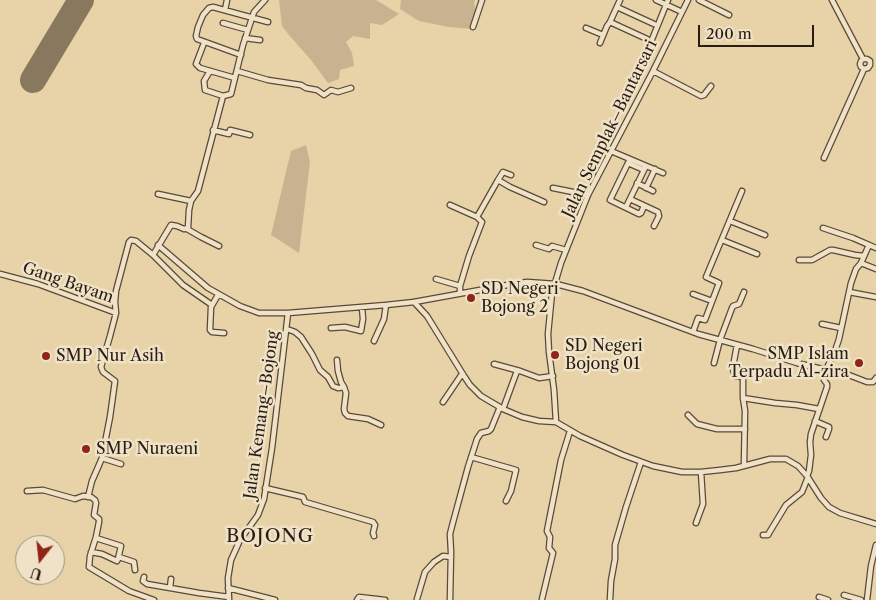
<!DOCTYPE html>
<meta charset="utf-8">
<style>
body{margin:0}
#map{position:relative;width:876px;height:600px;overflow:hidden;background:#e8d2a8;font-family:"Libre Caslon Text",serif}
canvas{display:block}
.north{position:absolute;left:15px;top:535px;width:50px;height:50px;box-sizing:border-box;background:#f0e2c6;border:1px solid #a0937f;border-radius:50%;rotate:196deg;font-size:14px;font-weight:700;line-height:20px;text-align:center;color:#281d14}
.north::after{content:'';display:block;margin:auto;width:18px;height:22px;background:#8f2418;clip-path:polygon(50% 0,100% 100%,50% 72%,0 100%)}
.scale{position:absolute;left:698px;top:25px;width:116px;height:22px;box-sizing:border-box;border:2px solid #281d14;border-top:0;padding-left:6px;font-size:15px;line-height:18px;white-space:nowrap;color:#281d14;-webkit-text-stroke:4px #f0e2c6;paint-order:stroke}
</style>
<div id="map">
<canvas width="876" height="600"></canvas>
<div class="north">U</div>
<div class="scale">200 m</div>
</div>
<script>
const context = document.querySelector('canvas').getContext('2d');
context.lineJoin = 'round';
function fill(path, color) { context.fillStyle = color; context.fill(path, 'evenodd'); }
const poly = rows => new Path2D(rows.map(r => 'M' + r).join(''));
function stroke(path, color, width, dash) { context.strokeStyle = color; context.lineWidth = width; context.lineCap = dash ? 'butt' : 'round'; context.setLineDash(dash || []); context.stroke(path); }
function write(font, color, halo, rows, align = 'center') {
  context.font = font + ' "Libre Caslon Text",serif'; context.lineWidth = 5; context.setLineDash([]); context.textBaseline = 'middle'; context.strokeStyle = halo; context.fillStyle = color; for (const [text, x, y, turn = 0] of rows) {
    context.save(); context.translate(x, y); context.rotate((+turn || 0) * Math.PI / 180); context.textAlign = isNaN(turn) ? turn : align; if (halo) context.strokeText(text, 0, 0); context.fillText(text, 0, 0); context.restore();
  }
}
const green = poly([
 [279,0,376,0,399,14,382,25,370,23,370,39,353,36,346,42,352,53,354,66,340,70,339,79,328,83,311,60,289,35,282,26],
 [401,0,475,0,474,3,477,16,474,29,449,27,419,21,400,9],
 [306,145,310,162,299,253,271,235,291,151]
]);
const runway = poly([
 [33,80,81,0]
]);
const minor = poly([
 [620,0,610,22,647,39],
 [656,0,682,12],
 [688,0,653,71,588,195,561,263,552,293,548,334,549,352,554,390,556,422,580,436,623,455,653,466,682,472,701,472,720,470,736,468,770,459,786,459,798,466,807,476,821,498,829,507,840,513,876,524],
 [699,0,729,15],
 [832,0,863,59,867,59,870,61,870,65,868,68,864,69,861,67,860,64,861,61,863,59],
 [617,7,654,24],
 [225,10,227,0],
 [223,23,248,30],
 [473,27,482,0],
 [586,28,603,35],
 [245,38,260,40],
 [204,43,196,64,200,68,235,78],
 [600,43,607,26,610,22],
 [241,55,197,39,196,36,198,27,203,15,209,8,213,7,268,22],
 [640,69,668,0],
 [210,71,204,81,205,90,223,96],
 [237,71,268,80,301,85,306,88,317,90,324,95,331,90,338,92,351,88],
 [653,71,701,96,704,95,711,86],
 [213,130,229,134,230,130,250,135],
 [611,151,663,173],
 [824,158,864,69],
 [630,159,610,200,639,214,641,213,644,206],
 [628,163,644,170],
 [498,180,503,172,511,175],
 [637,183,653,191],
 [553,188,588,195],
 [646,188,655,169],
 [158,194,191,201],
 [630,199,658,212,659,216,654,226],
 [450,205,477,217],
 [626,207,646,166],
 [730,221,765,235],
 [823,228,853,238,876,248],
 [187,229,201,237,219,246],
 [722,240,757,254],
 [158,245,208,288,240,306,259,313,288,313,386,305,414,302,513,284,527,282,556,284,583,291,698,334,753,349,797,363,826,370],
 [536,245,549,249,552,246,566,250],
 [799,260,812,260,830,250,833,250,855,255,864,256],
 [861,263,876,269],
 [0,274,38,284,116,313,115,302,116,291,129,242,131,240,136,241,153,255],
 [436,279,460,286],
 [849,292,876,297],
 [460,293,460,286,469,256,482,222,477,217,498,180,510,187,544,202],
 [693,294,712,301],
 [218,295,211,307,210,330,212,332,224,333],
 [414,302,427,316,464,376,470,385,481,396,503,409,522,417,539,421,556,422],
 [212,305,183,285,153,255,171,225,177,226,184,229,188,228,189,210,191,201,198,191,223,96,231,94,243,45,254,12,265,0],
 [822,324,841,328],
 [331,328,345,327,361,331,363,319,362,307],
 [287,329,295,332,301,337,312,354,320,370,328,377,333,386,338,388,344,387],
 [693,332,698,318,705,320,719,283,706,277,742,191],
 [374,341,384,319,386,305],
 [737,345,734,361,733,369,735,376,742,377,743,378,743,398,745,411,744,465],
 [337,360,338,371,341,382,344,387,346,393,344,409,345,413,348,416,368,419,381,425],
 [714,363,720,340,732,308,733,306,739,304,744,292],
 [494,364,520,371,539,378,553,376],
 [828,367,867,382,873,382,876,378],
 [743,398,775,403,797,405,819,409],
 [443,402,462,374],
 [503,409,517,371],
 [688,415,697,424,717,429,745,429],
 [815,421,829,427,829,429,826,437],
 [471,457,516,470,511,491,506,501],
 [102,458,121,464],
 [807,476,809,471,811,455,810,442,811,434,827,387,827,384,824,380,826,370,835,351,839,339,851,283,856,269,861,263,869,245],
 [265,488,303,497,305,502,373,522,375,525,373,533,374,536],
 [27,491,43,490,75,499,83,496,91,497,95,500,96,503,94,515,99,519,99,522,96,537,90,556,89,567,129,591,154,600],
 [88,497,92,481,102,458,110,417,115,381,103,372,101,367,110,336,116,313],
 [696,523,703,504,701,472],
 [763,535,768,535,769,533,786,505,802,492,808,477],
 [91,552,102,554,117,561,118,559,121,546,96,538],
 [119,557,134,562,135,570],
 [144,577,143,581,147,584,199,593,229,597],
 [170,588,171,579],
 [228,588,275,600],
 [844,595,861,600],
 [819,597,828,600],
 [417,599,425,572,434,562,443,556,451,557],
 [542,599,553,553,549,548,550,537,547,531,561,460,570,431],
 [229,600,228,578,231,560,240,540,258,515,264,499,272,448,288,313],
 [357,600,359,597,385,600],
 [450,600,451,552,450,534,452,526,468,467,477,439,481,433,489,431,491,429,500,407],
 [610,600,611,581,615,559,615,545,626,507,641,462],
 [867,600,871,566,876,545]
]);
const markers = [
 [471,298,5,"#8f2418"],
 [555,355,5,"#8f2418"],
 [46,356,5,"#8f2418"],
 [859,363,5,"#8f2418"],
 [86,449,5,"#8f2418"]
];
const streetNames = [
 ["Jalan Semplak–Bantarsari",610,129,-64],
 ["Gang Bayam",68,283,19],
 ["Jalan Kemang–Bojong",262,415,-82]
];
const poiNames = [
 ["SD Negeri",481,289],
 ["Bojong 2",481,307],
 ["SD Negeri",565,346],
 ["Bojong 01",565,364],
 ["SMP Islam",849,354,"right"],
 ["Terpadu Al-zira",849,372,"right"],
 ["SMP Nur Asih",56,356],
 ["SMP Nuraeni",96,449]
];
const quarterNames = [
 ["BOJONG",270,537]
];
fill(green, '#c7b38f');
stroke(runway, '#88785e', 26);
stroke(minor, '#584a39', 7);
stroke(minor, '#f0e2c6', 4.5);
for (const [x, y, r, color] of markers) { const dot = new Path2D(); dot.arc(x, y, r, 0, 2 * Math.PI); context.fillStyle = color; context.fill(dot); stroke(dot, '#f0e2c6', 2); }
write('16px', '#281d14', '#f0e2c6', streetNames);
write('16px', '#281d14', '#f0e2c6', poiNames, 'left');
context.letterSpacing = '1px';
write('19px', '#281d14', '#f0e2c6', quarterNames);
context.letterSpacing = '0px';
</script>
